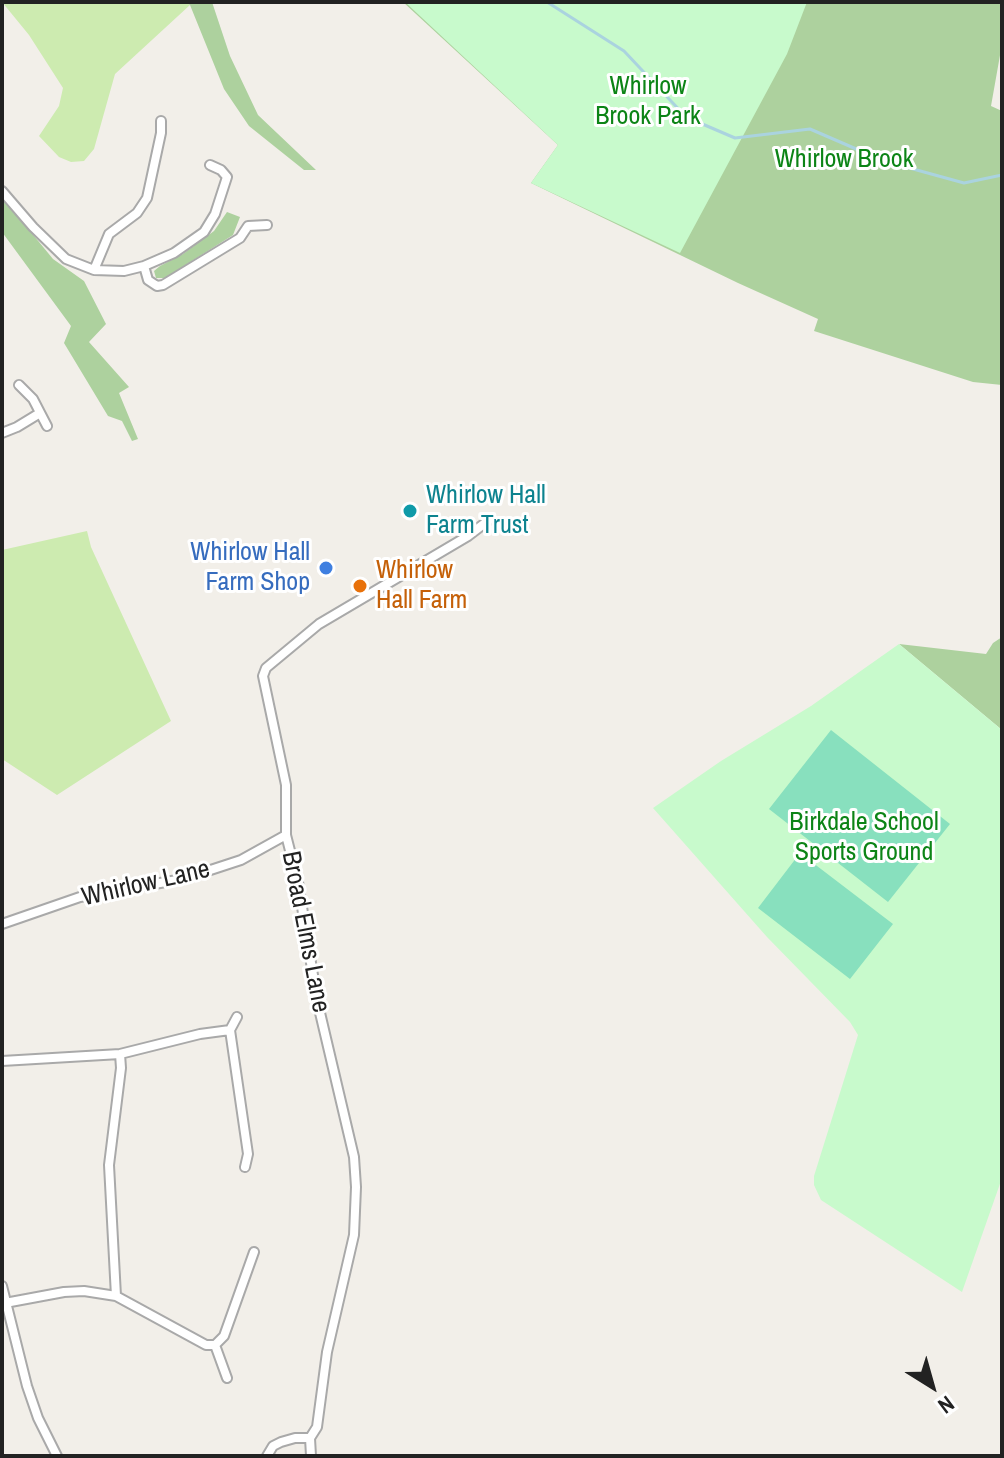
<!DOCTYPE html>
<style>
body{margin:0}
#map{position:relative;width:1004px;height:1458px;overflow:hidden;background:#f2efe9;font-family:"Archivo Narrow",sans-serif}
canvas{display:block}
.frame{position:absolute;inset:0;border:4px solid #222;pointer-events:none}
.north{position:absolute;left:892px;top:1346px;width:80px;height:80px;-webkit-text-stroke:6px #fff;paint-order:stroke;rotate:143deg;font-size:22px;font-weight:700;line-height:32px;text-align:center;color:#222}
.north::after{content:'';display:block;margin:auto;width:28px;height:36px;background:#222;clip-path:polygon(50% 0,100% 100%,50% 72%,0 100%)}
</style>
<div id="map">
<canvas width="1004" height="1458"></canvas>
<div class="frame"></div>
<div class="north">N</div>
</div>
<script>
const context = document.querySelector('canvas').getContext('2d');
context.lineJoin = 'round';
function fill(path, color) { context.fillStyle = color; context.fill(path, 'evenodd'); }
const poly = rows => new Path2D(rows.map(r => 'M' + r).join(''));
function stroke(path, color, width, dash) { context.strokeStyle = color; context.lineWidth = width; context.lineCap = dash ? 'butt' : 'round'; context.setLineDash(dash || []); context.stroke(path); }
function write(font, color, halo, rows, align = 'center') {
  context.font = font + ' "Archivo Narrow",sans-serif'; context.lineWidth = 6; context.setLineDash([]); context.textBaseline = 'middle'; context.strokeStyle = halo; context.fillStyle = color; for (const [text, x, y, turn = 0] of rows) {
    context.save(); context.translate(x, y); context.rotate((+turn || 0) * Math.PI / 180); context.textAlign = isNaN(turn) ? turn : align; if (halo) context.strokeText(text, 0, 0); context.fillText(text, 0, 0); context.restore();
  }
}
const grass = poly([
 [2,2,186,2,190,5,115,74,94,149,84,161,71,162,59,157,39,136,59,106,63,88,29,35],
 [87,531,91,547,171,721,57,795,2,759,2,550]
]);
const forest = poly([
 [186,2,212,2,230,56,258,115,316,170,304,170,249,126,224,89,190,5],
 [403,2,1002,2,1002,44,991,106,1002,111,1002,385,973,382,814,331,818,319,738,283,531,183,558,145],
 [2,197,53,259,84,281,106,324,89,342,129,387,119,393,138,439,132,441,122,421,108,416,64,343,71,326,2,232],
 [227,212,240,217,233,235,165,278,156,278,154,271,160,266,183,254,214,231],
 [1002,637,1002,730,899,644,986,654,993,643]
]);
const park = poly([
 [405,2,807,2,787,54,680,253,531,183,558,145],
 [899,644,1002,730,1002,1178,962,1292,821,1200,814,1185,814,1176,858,1035,850,1022,767,937,653,808,721,761,811,706]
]);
const pitch = poly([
 [831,730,950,824,888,902,769,809],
 [800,853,893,924,850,979,758,908]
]);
const stream = poly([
 [547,2,624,51,686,117,735,138,810,129,884,161,964,183,1002,175]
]);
const street = poly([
 [2,191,33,227,66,259,94,270,124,271,144,266,174,253,204,232,215,214,227,177,221,170,210,165],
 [144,266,148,280,157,286,163,285,240,238,248,226,267,225],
 [94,270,109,234,137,213,147,198,161,133,161,121],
 [19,385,33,399,47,426],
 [2,433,17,427,40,413],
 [2,924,80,897,183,879,241,860,286,835],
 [230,1030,248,1154,245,1167],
 [2,1061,120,1054,200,1034,230,1030,237,1017],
 [2,1286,27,1386,38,1418,57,1456],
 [116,1296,109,1165,121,1068,120,1054],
 [5,1303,64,1292,84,1291,116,1296,206,1345,215,1345,224,1336,254,1252],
 [215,1345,227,1378],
 [267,1456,273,1446,281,1442,295,1438,310,1438],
 [311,1456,310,1438,317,1427,327,1352,354,1235,356,1187,354,1157,317,1000,298,882,286,835,286,785,263,676,266,668,319,624,468,536,489,520]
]);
const markers = [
 [410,511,8,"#0f9aa8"],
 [326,568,8,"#3f7fe0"],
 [360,586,8,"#e8710a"]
];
const parkNames = [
 ["Whirlow",648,87],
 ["Brook Park",648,117],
 ["Whirlow Brook",844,160],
 ["Birkdale School",864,823],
 ["Sports Ground",864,853]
];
const cultureNames = [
 ["Whirlow Hall",426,496],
 ["Farm Trust",426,526]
];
const shopNames = [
 ["Whirlow Hall",310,553],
 ["Farm Shop",310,583]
];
const foodNames = [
 ["Whirlow",376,571],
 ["Hall Farm",376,601]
];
const streetNames = [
 ["Whirlow Lane",146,884,-13],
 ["Broad Elms Lane",305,932,79]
];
fill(grass, '#cdebb0');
fill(forest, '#add19e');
fill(park, '#c8facc');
fill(pitch, '#88e0be');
stroke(stream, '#aad3df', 3);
stroke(street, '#a9a9a9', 12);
stroke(street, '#fff', 8);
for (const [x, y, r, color] of markers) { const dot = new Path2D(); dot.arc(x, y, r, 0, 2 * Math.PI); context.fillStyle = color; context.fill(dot); stroke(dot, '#fff', 3); }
write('26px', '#0c8416', '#fff', parkNames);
write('26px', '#0d838f', '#fff', cultureNames, 'left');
write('26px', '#366cbe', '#fff', shopNames, 'right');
write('26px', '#c56008', '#fff', foodNames, 'left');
write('26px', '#222', '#fff', streetNames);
</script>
